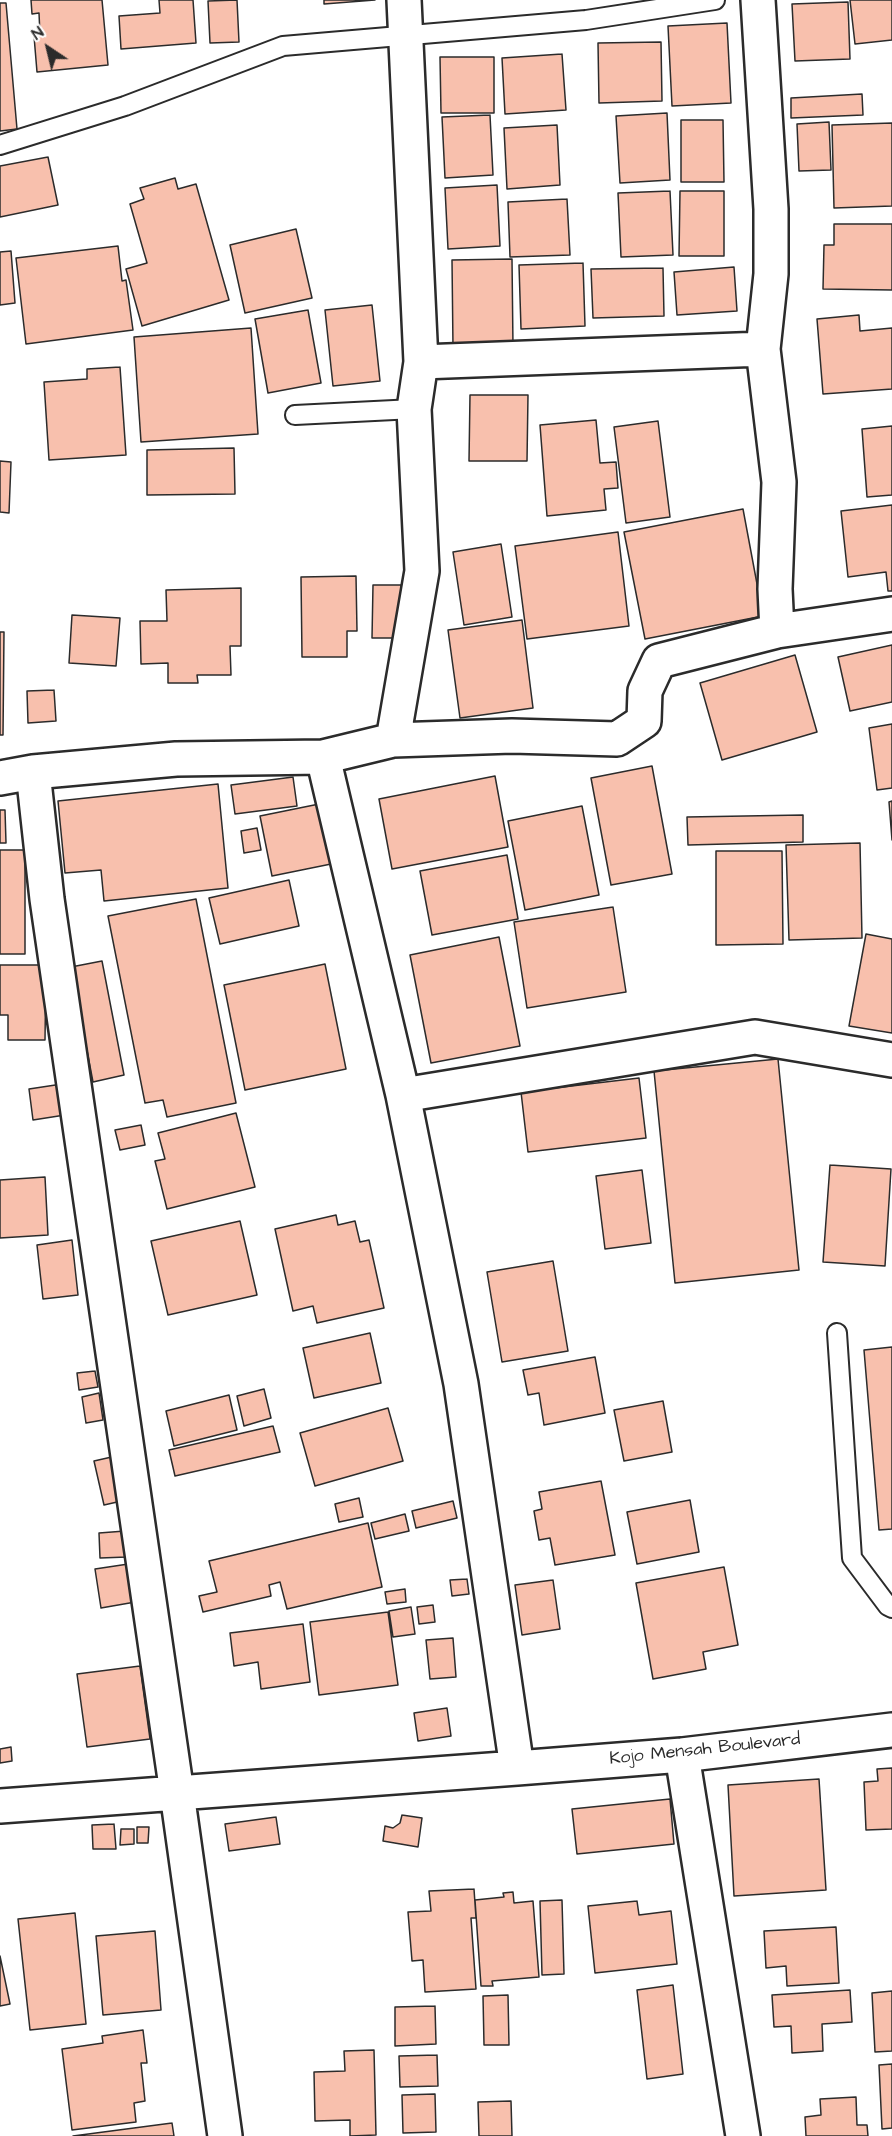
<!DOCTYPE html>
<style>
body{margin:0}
#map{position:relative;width:892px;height:2136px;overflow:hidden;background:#fff;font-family:"Architects Daughter",sans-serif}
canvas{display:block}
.north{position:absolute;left:18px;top:18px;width:60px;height:60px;-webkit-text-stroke:4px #fff;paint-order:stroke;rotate:325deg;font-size:16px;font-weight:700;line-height:24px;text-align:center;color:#2b2b2b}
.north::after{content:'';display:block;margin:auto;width:21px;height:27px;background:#2b2b2b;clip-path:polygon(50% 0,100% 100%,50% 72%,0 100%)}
</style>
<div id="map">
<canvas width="892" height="2136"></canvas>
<div class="north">N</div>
</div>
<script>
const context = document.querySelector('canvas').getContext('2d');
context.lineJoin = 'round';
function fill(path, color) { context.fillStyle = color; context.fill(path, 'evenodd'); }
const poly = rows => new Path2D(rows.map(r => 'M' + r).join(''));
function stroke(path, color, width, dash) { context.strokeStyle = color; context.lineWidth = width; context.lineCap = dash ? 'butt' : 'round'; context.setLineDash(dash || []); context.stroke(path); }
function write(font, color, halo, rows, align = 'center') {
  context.font = font + ' "Architects Daughter",sans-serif'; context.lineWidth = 4.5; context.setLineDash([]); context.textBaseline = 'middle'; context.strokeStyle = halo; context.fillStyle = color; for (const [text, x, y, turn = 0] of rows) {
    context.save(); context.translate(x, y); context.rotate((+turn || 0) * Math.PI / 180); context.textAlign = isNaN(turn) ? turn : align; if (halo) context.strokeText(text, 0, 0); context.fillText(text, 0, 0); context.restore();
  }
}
const building = poly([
 [31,0,102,0,108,65,37,72,34,36,40,35,39,13,32,14,31,0],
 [159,0,193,0,196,43,121,49,119,16,160,13,159,0],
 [237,0,239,42,210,43,208,1,237,0],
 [324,0,375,0,324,4,324,0],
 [850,0,892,0,892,40,855,44,850,0],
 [848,2,850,59,795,61,792,4,848,2],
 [0,3,6,3,17,129,0,131,0,3],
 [727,23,731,103,672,106,668,26,727,23],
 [661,42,662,101,599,103,598,43,661,42],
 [562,54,566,110,505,114,502,58,562,54],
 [440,57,494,57,494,113,441,113,440,57],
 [862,94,863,115,791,118,791,98,862,94],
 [667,113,670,180,620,183,616,116,667,113],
 [490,115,493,175,445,178,442,117,490,115],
 [681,120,723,120,724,182,681,182,681,120],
 [829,122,831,170,799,171,797,124,829,122],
 [892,123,892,206,834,208,832,125,892,123],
 [557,125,560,185,507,189,504,128,557,125],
 [48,157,58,205,0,217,0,166,48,157],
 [175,178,178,189,196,184,229,300,142,326,126,269,147,263,130,204,144,199,140,188,175,178],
 [497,185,500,246,448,249,445,188,497,185],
 [670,191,673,255,621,257,618,193,670,191],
 [680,191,724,191,724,256,679,256,680,191],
 [567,199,570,255,510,257,508,202,567,199],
 [834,224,892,224,892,290,823,289,824,245,834,245,834,224],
 [296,229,312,298,245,313,230,245,296,229],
 [118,246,122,281,126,280,133,330,26,344,16,258,118,246],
 [11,251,15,303,0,305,0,252,11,251],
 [512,259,513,347,453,348,452,260,512,259],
 [583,263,585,326,521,329,519,265,583,263],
 [734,267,737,311,677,315,674,272,734,267],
 [663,268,664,316,593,318,591,269,663,268],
 [372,305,380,381,333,386,325,310,372,305],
 [308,310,321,383,268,393,255,319,308,310],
 [859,315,860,331,892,328,892,389,823,394,817,319,859,315],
 [251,328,258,434,141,442,134,337,251,328],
 [120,367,126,455,49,460,44,382,87,379,87,369,120,367],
 [470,395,528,395,527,461,469,461,470,395],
 [596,420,600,463,616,462,618,488,604,489,606,510,547,516,540,425,596,420],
 [658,421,670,517,626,523,614,427,658,421],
 [892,426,892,495,867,497,862,429,892,426],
 [234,448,235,494,147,495,147,450,234,448],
 [0,461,11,462,9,513,0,512,0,461],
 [892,505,892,591,888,591,886,572,848,577,841,511,892,505],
 [743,509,763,616,645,639,624,532,743,509],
 [618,532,629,626,527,639,515,546,618,532],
 [501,544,512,617,464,625,453,552,501,544],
 [356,576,357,631,347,631,347,657,302,657,301,577,356,576],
 [373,585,401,585,400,638,372,638,373,585],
 [241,588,241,646,230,646,231,675,197,675,198,683,168,683,168,663,141,664,140,621,167,621,166,590,241,588],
 [72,615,120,618,116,666,69,663,72,615],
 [522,620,533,708,460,718,448,630,522,620],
 [0,632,4,632,3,735,0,735,0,632],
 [892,645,892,702,850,711,838,657,892,645],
 [795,655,817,732,722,760,700,683,795,655],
 [54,690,56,721,28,723,27,691,54,690],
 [892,724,892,788,877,790,869,728,892,724],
 [652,766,672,874,611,885,591,778,652,766],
 [495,776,508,847,392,869,379,799,495,776],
 [293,777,297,806,235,814,231,785,293,777],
 [218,784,228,888,104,901,101,870,65,873,58,801,218,784],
 [892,801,892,840,889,802,892,801],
 [324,803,336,863,272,876,260,816,324,803],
 [582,806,599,895,525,910,508,821,582,806],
 [0,810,5,810,6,843,0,843,0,810],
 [803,815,803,842,688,845,687,817,803,815],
 [257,828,261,850,244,853,241,831,257,828],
 [860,843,862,938,789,940,786,845,860,843],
 [0,850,25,850,25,954,0,954,0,850],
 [716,851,782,851,783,944,716,945,716,851],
 [507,855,518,919,432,935,420,871,507,855],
 [289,880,299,926,220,944,209,898,289,880],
 [196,899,236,1103,167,1117,163,1100,145,1103,108,916,196,899],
 [613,907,626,992,527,1008,514,922,613,907],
 [866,934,892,939,892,1033,849,1026,866,934],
 [499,937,520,1046,431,1063,410,955,499,937],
 [102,961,124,1075,93,1082,71,967,102,961],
 [325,964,346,1069,245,1090,224,985,325,964],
 [0,965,46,965,45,1040,8,1040,8,1015,0,1015,0,965],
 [778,1059,799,1270,675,1283,654,1071,778,1059],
 [639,1078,646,1138,528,1152,521,1092,639,1078],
 [62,1084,65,1115,33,1120,29,1089,62,1084],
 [236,1113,255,1187,167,1209,155,1161,165,1159,158,1133,236,1113],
 [141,1125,145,1145,120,1150,115,1130,141,1125],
 [830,1165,891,1169,885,1266,823,1262,830,1165],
 [642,1170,651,1243,605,1249,596,1176,642,1170],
 [45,1177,48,1235,0,1238,0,1180,45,1177],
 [336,1215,338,1225,355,1221,360,1242,369,1240,384,1308,317,1323,313,1306,293,1311,275,1229,336,1215],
 [240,1221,257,1295,168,1315,151,1241,240,1221],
 [72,1240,78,1295,43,1299,37,1245,72,1240],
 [553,1261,568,1351,502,1362,487,1272,553,1261],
 [370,1333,381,1383,314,1398,303,1348,370,1333],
 [892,1347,892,1529,879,1530,864,1350,892,1347],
 [595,1357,605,1413,544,1425,539,1393,528,1395,523,1370,595,1357],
 [95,1371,98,1387,79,1390,77,1373,95,1371],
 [264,1389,271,1418,244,1426,237,1396,264,1389],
 [99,1393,103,1420,86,1423,82,1397,99,1393],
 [229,1395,237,1430,174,1446,166,1411,229,1395],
 [663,1401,672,1452,624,1461,614,1410,663,1401],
 [388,1408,403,1461,315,1486,300,1433,388,1408],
 [273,1426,280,1452,175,1476,169,1450,273,1426],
 [116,1456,126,1500,104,1505,94,1461,116,1456],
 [601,1481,615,1555,555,1565,550,1538,539,1540,534,1511,542,1509,539,1492,601,1481],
 [359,1498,363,1517,339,1522,335,1504,359,1498],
 [690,1500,699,1552,637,1564,627,1512,690,1500],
 [453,1501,457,1518,416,1528,412,1511,453,1501],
 [405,1514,409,1531,375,1539,371,1523,405,1514],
 [368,1523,382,1587,287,1609,280,1582,269,1585,271,1596,203,1612,199,1596,217,1592,209,1561,368,1523],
 [125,1531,127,1557,100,1558,99,1533,125,1531],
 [135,1563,141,1601,101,1608,95,1569,135,1563],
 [724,1567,738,1645,703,1652,706,1669,653,1679,636,1583,724,1567],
 [467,1579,469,1594,452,1596,450,1580,467,1579],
 [553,1580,560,1629,522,1635,515,1585,553,1580],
 [405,1589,406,1602,387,1604,385,1592,405,1589],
 [433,1605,435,1622,419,1624,417,1607,433,1605],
 [411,1607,415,1634,393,1637,389,1611,411,1607],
 [388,1612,398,1685,319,1695,310,1622,388,1612],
 [303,1624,310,1682,261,1689,258,1662,234,1666,230,1633,303,1624],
 [453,1638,456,1677,430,1679,426,1640,453,1638],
 [140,1666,150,1739,87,1747,77,1674,140,1666],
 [447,1708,451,1736,418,1741,414,1713,447,1708],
 [11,1747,12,1761,0,1763,0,1749,11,1747],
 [892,1768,892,1829,866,1830,864,1782,878,1781,877,1769,892,1768],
 [819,1779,826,1890,734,1896,728,1785,819,1779],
 [670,1799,674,1844,577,1854,572,1809,670,1799],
 [402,1815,422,1818,418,1847,383,1841,385,1826,393,1828,400,1823,402,1815],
 [276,1817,280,1844,229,1851,225,1824,276,1817],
 [114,1824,116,1849,93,1849,92,1825,114,1824],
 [137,1827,149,1827,148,1843,137,1843,137,1827],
 [121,1829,134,1829,134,1844,120,1845,121,1829],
 [474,1889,476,1918,471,1918,476,1989,425,1992,423,1960,412,1961,408,1912,431,1911,429,1891,474,1889],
 [513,1892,514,1903,533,1901,539,1977,492,1981,493,1986,481,1986,475,1900,504,1897,503,1893,513,1892],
 [562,1900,564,1974,542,1975,540,1901,562,1900],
 [637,1901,639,1915,671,1911,677,1964,595,1973,588,1906,637,1901],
 [75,1913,86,2024,30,2030,18,1919,75,1913],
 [836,1927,839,1983,787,1986,786,1966,766,1968,764,1931,836,1927],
 [155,1931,161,2010,103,2015,96,1936,155,1931],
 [0,1956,10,2004,0,2006,0,1956],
 [673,1985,683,2074,647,2079,637,1990,673,1985],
 [850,1990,852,2022,822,2024,823,2051,792,2053,791,2026,774,2027,772,1995,850,1990],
 [892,1991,892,2051,875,2052,872,1993,892,1991],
 [508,1995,509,2045,484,2045,483,1996,508,1995],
 [435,2006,436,2044,395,2046,395,2007,435,2006],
 [143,2030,147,2063,141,2063,145,2101,134,2103,136,2122,72,2130,62,2049,103,2043,102,2036,143,2030],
 [374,2050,376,2135,350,2136,350,2120,315,2121,314,2072,345,2071,344,2051,374,2050],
 [437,2055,438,2086,400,2087,399,2056,437,2055],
 [892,2064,892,2128,882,2129,879,2065,892,2064],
 [435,2094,436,2132,403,2133,402,2095,435,2094],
 [856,2097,857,2125,867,2125,868,2136,806,2136,805,2117,821,2115,820,2099,856,2097],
 [511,2101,512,2136,479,2136,478,2102,511,2101],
 [172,2123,174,2136,73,2136,172,2123]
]);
const lane = poly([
 [0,145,125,106,283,46,586,20,715,0],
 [295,415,414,409],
 [837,1333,852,1558,888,1606,892,1608]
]);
const street = poly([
 [421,362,763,349],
 [777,631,892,614],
 [393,740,422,571,414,409,421,362,404,0],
 [323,757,393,740,512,736,617,739,644,721,645,691,659,661,777,631,775,589,779,482,763,349,771,274,771,209,758,0],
 [0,778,33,772,176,759,323,757,403,1095,461,1384,517,1768,177,1793,225,2136],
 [403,1095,755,1037,892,1060],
 [682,1755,743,2136],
 [517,1768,682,1755,892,1730],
 [0,1806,177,1793,47,899,33,772]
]);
const streetNames = [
 ["Kojo Mensah Boulevard",705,1750,-6]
];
fill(building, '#f8c0ad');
stroke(building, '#2b2b2b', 1.5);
stroke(lane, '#2b2b2b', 22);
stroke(street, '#2b2b2b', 38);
stroke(lane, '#fff', 18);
stroke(street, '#fff', 33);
write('18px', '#2b2b2b', '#fff', streetNames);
</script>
